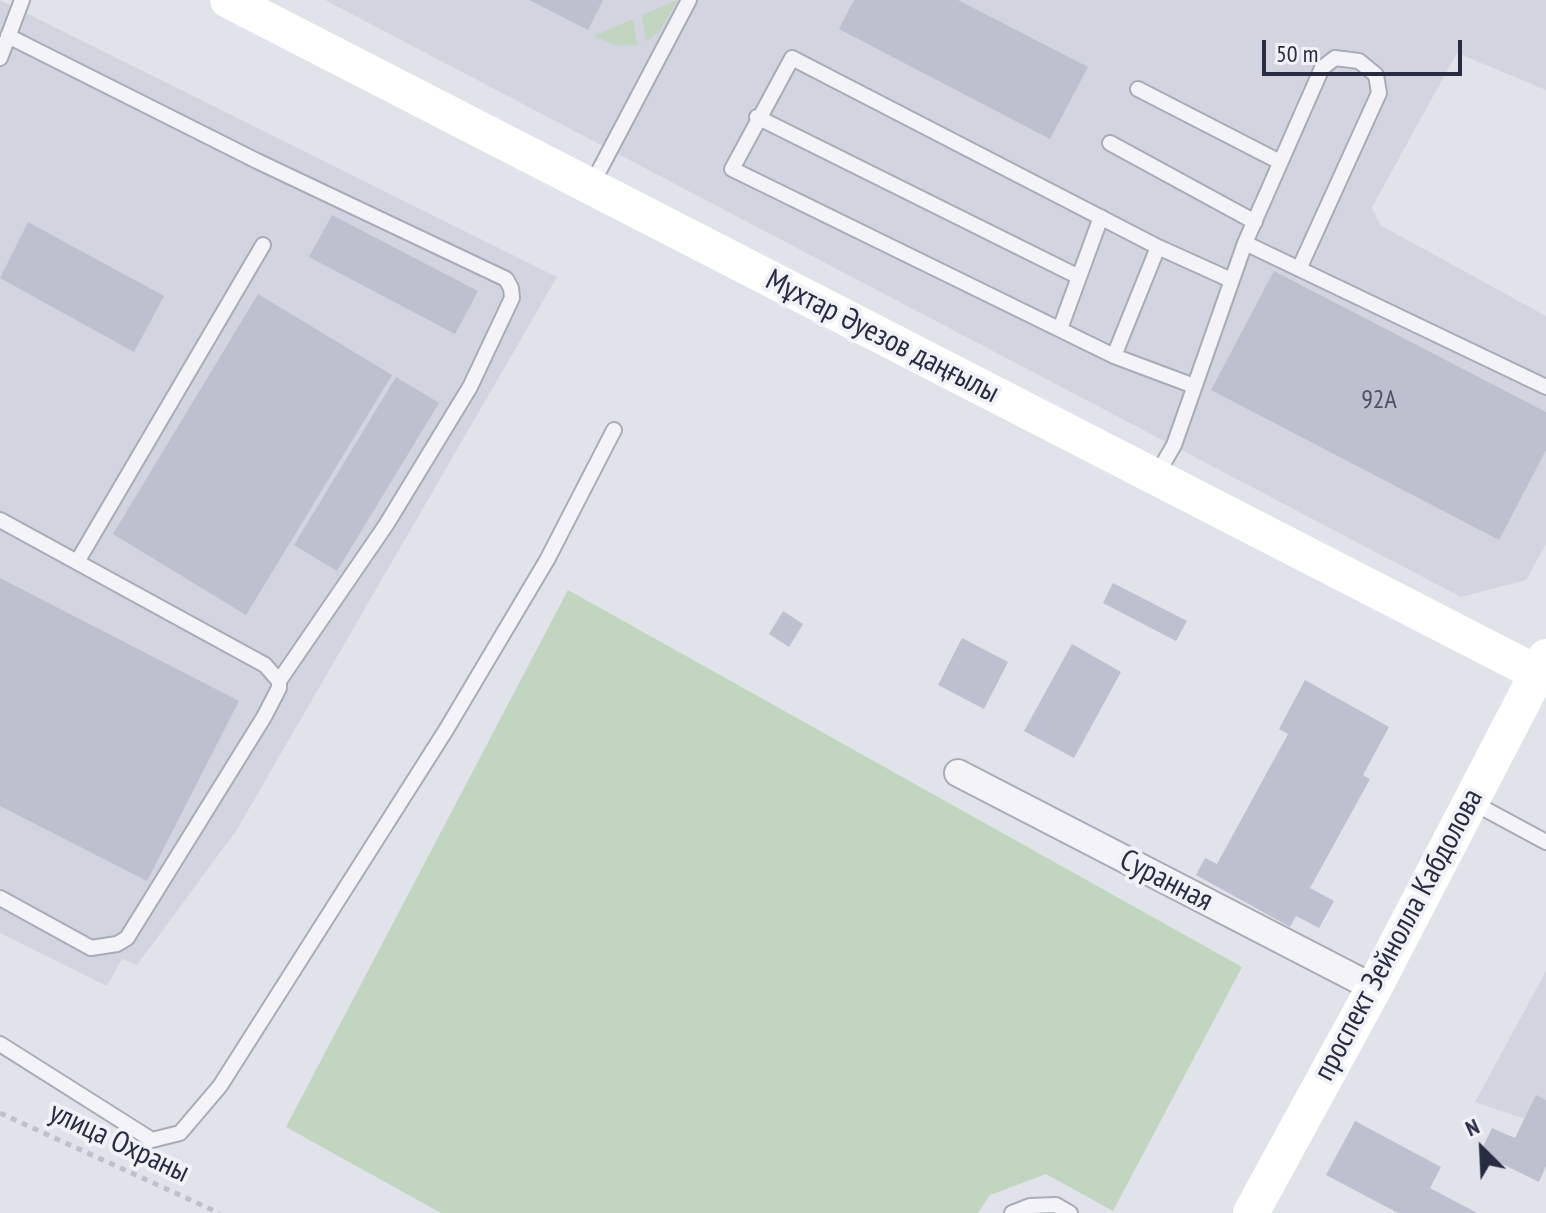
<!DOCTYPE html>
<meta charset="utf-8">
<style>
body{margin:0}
#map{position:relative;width:1546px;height:1213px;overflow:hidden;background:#e0e3ea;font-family:"PT Sans Narrow",sans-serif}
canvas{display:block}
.north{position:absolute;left:1442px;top:1109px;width:80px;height:80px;-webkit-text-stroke:6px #f0f2f8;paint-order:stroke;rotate:336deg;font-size:22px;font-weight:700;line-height:32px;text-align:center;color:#272c43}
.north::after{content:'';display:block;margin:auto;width:28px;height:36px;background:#272c43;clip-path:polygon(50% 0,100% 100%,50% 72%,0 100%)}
.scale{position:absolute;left:1262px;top:40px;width:200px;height:36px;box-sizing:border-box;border:4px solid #272c43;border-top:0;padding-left:10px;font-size:24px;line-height:28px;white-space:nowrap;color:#272c43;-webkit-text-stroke:6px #f0f2f8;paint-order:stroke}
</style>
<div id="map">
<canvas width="1546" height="1213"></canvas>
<div class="north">N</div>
<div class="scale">50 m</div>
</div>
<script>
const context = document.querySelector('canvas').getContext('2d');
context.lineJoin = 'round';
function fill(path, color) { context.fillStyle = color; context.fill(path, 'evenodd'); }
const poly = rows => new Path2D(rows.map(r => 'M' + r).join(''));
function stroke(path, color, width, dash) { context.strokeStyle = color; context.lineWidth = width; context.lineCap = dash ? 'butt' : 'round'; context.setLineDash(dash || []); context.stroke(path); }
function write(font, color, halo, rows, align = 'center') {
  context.font = font + ' "PT Sans Narrow",sans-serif'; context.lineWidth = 8; context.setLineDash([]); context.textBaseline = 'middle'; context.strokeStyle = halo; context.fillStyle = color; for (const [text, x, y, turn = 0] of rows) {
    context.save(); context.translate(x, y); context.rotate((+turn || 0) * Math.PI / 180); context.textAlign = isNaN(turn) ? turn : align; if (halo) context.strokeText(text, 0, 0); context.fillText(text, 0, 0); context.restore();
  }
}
const built = poly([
 [0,0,557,277,236,831,137,965,122,959,107,986,0,933],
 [325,0,1546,0,1546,90,1457,53,1372,207,1380,225,1546,316,1546,544,1526,580,1461,597],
 [1546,971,1546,1126,1475,1102]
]);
const green = poly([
 [678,0,659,32,646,42,642,15],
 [633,19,637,45,616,46,594,36],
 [568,590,1242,967,1113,1211,1046,1174,990,1195,978,1213,441,1213,286,1127]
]);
const building = poly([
 [529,0,603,0,588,30],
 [854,0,958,0,1088,67,1050,139,839,29],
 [332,215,478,291,455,334,309,257],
 [28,222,164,296,134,352,0,278],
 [1274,271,1546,412,1546,450,1499,540,1211,390],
 [258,294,392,375,246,615,113,534],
 [396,377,439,403,337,571,294,545],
 [0,578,239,701,147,881,0,806],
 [1113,583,1187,621,1176,641,1103,603],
 [783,611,803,624,789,647,769,634],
 [962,638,1008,662,984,709,938,685],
 [1072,644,1121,672,1074,758,1024,731],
 [1305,680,1389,727,1363,775,1370,779,1310,888,1334,901,1319,928,1296,916,1290,927,1196,875,1205,858,1217,864,1288,734,1279,729],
 [1536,1095,1546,1100,1546,1166,1539,1182,1480,1153,1492,1128,1515,1138],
 [1355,1121,1441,1167,1430,1188,1477,1213,1398,1213,1326,1175]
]);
const path = poly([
 [0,1113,219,1213]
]);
const service = poly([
 [8,36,257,161,506,279,511,288,512,298,470,387,386,525,279,681],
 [0,58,22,0],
 [1138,89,1280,162],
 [757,117,1079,277],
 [1110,143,1255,222],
 [591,186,689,0],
 [1245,243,1322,68,1335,58,1359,61,1376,75,1379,93,1299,269],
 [1158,247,792,58,732,169,1114,356,1194,386],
 [1060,329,1101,217],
 [1114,356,1158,247,1231,280],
 [1156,476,1174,445,1245,243,1546,387],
 [0,520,265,665,279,681,279,688,264,717,127,938,117,944,91,948,0,898],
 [77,562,263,245],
 [1470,801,1546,842],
 [0,1044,152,1140,180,1133,220,1086,446,730,547,560,614,430],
 [1012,1213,1030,1206,1056,1205,1070,1213]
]);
const minor = poly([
 [958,773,1374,988]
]);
const secondary = poly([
 [228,0,1537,673],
 [1251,1213,1374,988,1546,657]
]);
const numberNames = [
 ["92А",1379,401]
];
const streetNames = [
 ["Мұхтар Әуезов даңғылы",882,337,27],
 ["Суранная",1166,881,27],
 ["проспект Зейнолла Кабдолова",1399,935,-62],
 ["улица Охраны",119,1143,25]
];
fill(built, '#d2d5e0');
fill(green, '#c2d5c1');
fill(building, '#bdc0ce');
stroke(service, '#a8acb8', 18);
stroke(minor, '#a8acb8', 30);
stroke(path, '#bfc0c9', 5, [6, 6]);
stroke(service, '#f4f4f8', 14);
stroke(minor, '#f4f4f8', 26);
stroke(secondary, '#fff', 36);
write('26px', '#4c5166', null, numberNames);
write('30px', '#272c43', '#f0f2f8', streetNames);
</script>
